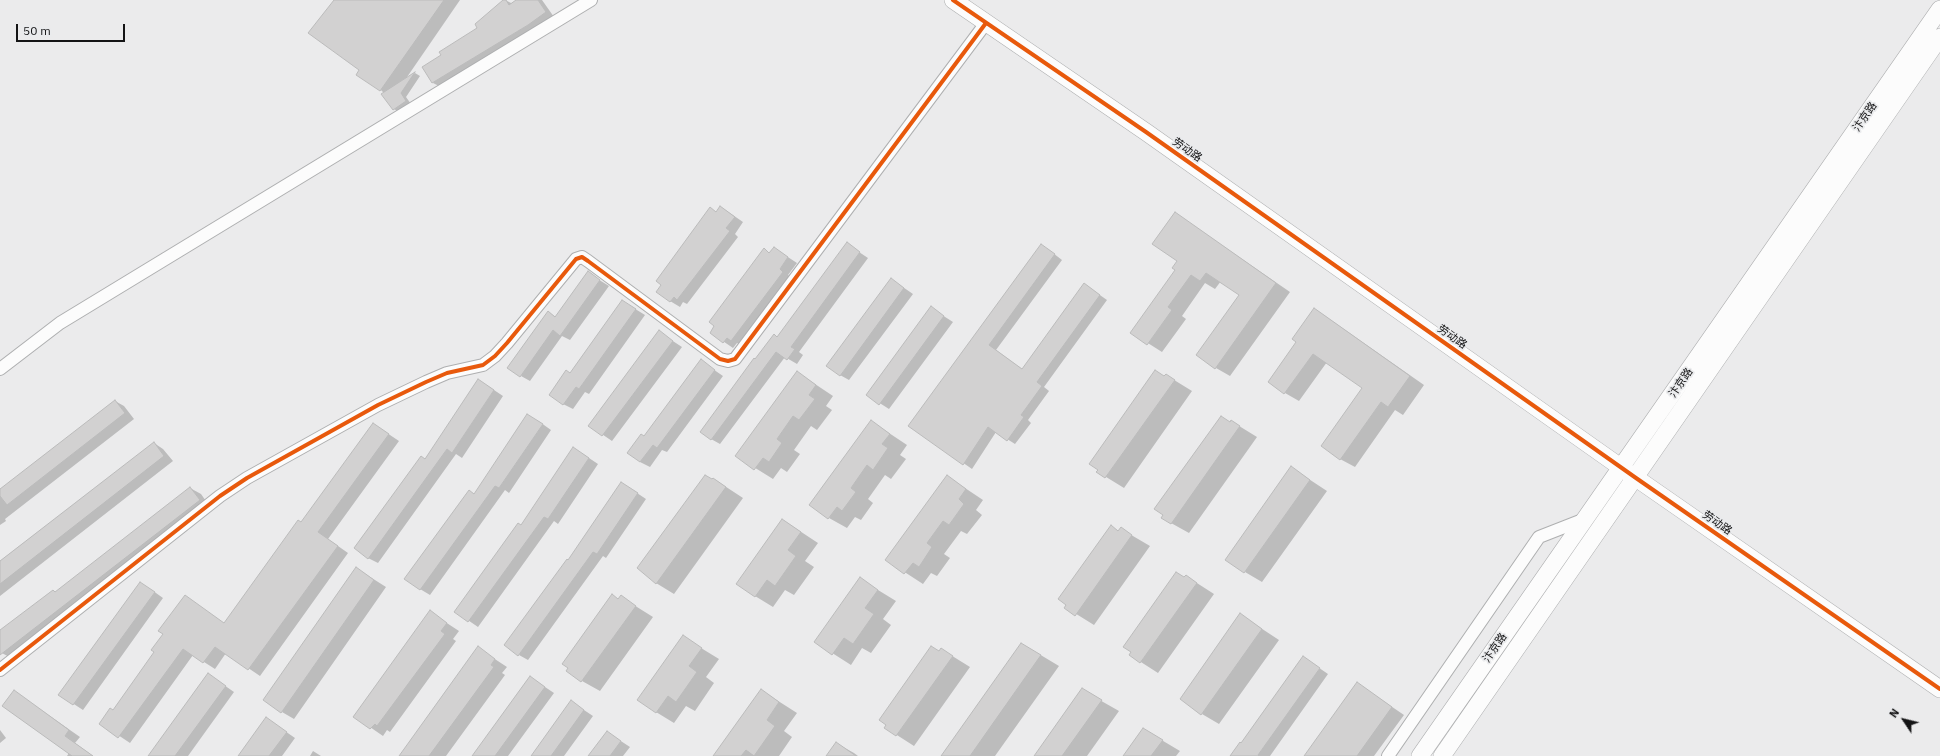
<!DOCTYPE html>
<meta charset="utf-8">
<style>
body{margin:0}
#map{position:relative;width:1940px;height:756px;overflow:hidden;background:#ebebec;font-family:"IBM Plex Sans",sans-serif}
canvas{display:block}
.north{position:absolute;left:1884px;top:700px;width:40px;height:40px;-webkit-text-stroke:3px #eaebed;paint-order:stroke;rotate:305deg;font-size:11px;font-weight:700;line-height:16px;text-align:center;color:#141415}
.north::after{content:'';display:block;margin:auto;width:14px;height:18px;background:#141415;clip-path:polygon(50% 0,100% 100%,50% 72%,0 100%)}
.scale{position:absolute;left:16px;top:24px;width:109px;height:18px;box-sizing:border-box;border:2px solid #141415;border-top:0;padding-left:5px;font-size:12px;line-height:14px;white-space:nowrap;color:#141415;-webkit-text-stroke:3px #eaebed;paint-order:stroke}
</style>
<div id="map">
<canvas width="1940" height="756"></canvas>
<div class="north">N</div>
<div class="scale">50 m</div>
</div>
<script>
const context = document.querySelector('canvas').getContext('2d');
context.lineJoin = 'round';
function fill(path, color) { context.fillStyle = color; context.fill(path, 'evenodd'); }
const poly = rows => new Path2D(rows.map(r => 'M' + r).join(''));
function stroke(path, color, width, dash) { context.strokeStyle = color; context.lineWidth = width; context.lineCap = dash ? 'butt' : 'round'; context.setLineDash(dash || []); context.stroke(path); }
function write(font, color, halo, rows, align = 'center') {
  context.font = font + ' "IBM Plex Sans","Noto Sans SC",sans-serif'; context.lineWidth = 3.5; context.setLineDash([]); context.textBaseline = 'middle'; context.strokeStyle = halo; context.fillStyle = color; for (const [text, x, y, turn = 0] of rows) {
    context.save(); context.translate(x, y); context.rotate((+turn || 0) * Math.PI / 180); context.textAlign = isNaN(turn) ? turn : align; if (halo) context.strokeText(text, 0, 0); context.fillText(text, 0, 0); context.restore();
  }
}
const shadow = poly([
 [334,0,460,0,405,80,415,73,420,76,406,97,411,104,399,112,394,109,384,93,360,70],
 [505,0,513,4,518,0,542,0,554,17,441,87,433,83,442,56,479,28],
 [721,207,743,222,735,234,738,237,687,304,683,302,680,307,670,301,710,209,717,212],
 [1175,213,1290,292,1230,376,1216,368,1240,295,1221,281,1215,289,1205,283,1182,316,1186,319,1162,352,1132,333,1176,270,1179,261],
 [847,244,868,258,799,352,803,355,797,364,785,357,720,444,711,439,756,360,774,335,778,337],
 [774,248,797,263,788,275,792,278,741,345,737,343,733,348,711,333,764,250,770,253],
 [1049,250,1062,260,996,350,1023,370,1084,284,1107,300,1044,387,1049,391,1028,420,1031,423,1015,444,996,432,972,469,910,426],
 [588,273,609,286,570,340,562,336,530,381,521,376,548,312,556,317],
 [891,279,913,294,849,380,840,375],
 [632,307,645,315,589,394,585,392,573,409,563,404,571,374],
 [931,308,953,322,889,409,867,395],
 [1315,309,1424,385,1403,415,1395,410,1355,467,1340,459,1363,388,1327,362,1299,401,1285,393,1297,342],
 [659,332,682,347,612,441,590,426],
 [701,361,723,376,667,452,662,450,650,467,640,462,644,437],
 [797,372,833,396,826,406,832,410,817,430,811,426,794,450,800,454,787,472,781,468,773,479,736,456],
 [1166,375,1192,391,1124,488,1098,472],
 [488,386,503,396,462,458,456,454,378,563,368,558,425,459],
 [115,401,124,406,134,419,5,519,6,521,0,525,0,490],
 [537,420,551,430,509,493,505,490,430,595,420,589,474,495],
 [871,421,907,445,900,455,906,459,891,479,885,475,868,499,873,503,861,520,855,517,847,528,829,518],
 [1231,421,1257,437,1189,533,1171,523],
 [384,431,399,441,328,539,348,553,260,676,226,653,215,669,193,655,130,743,100,723,113,711,156,652,225,624,302,524],
 [154,443,163,449,173,461,0,596,0,561],
 [583,454,598,464,558,524,554,521,478,627,456,612,521,526],
 [1292,468,1327,491,1262,582,1245,572],
 [947,476,983,500,976,510,982,515,967,534,961,531,944,554,950,558,937,576,931,573,923,584,886,560],
 [714,479,743,498,674,594,656,583],
 [190,488,201,494,210,507,13,659,0,652,0,632,56,593],
 [631,489,646,499,606,558,603,556,528,660,519,655,569,561],
 [783,520,818,543,805,561,814,567,794,595,785,590,773,607,755,596],
 [1111,527,1119,531,1121,529,1150,546,1094,625,1065,607],
 [356,568,386,587,294,719,282,712],
 [1186,576,1214,594,1158,673,1130,655],
 [860,579,896,601,883,619,891,625,871,653,862,648,851,665,815,642],
 [149,588,163,598,83,710,60,695],
 [621,597,653,617,600,691,582,681],
 [430,612,459,631,453,639,456,641,390,732,387,730,383,736,354,716],
 [1241,615,1279,640,1219,724,1202,714],
 [683,637,719,659,706,677,714,683,695,711,686,706,674,723,656,712],
 [478,648,507,667,502,673,505,675,446,756,404,756],
 [941,649,970,667,914,746,886,728],
 [1039,654,1059,666,995,756,942,756],
 [1303,657,1328,674,1270,756,1232,756],
 [208,674,234,692,188,756,149,756],
 [530,677,554,693,508,756,473,756],
 [1357,683,1404,715,1374,756,1305,756],
 [761,690,797,713,784,731,792,737,779,756,720,756],
 [1082,690,1119,711,1087,756,1035,756],
 [14,691,80,737,75,743,93,756,67,756,69,753],
 [572,702,593,716,564,756,532,756],
 [266,718,295,738,282,756,239,756],
 [1143,729,1180,751,1176,756,1124,756],
 [0,730,6,738,0,743],
 [607,732,630,747,623,756,590,756],
 [836,743,854,753,858,756,827,756],
 [313,751,321,756,310,756]
]);
const building = poly([
 [334,0,444,0,380,91,356,75,359,70,308,33,334,0],
 [503,0,506,0,509,5,516,0,538,0,546,12,528,25,432,83,422,67,441,55,439,52,477,28,475,24,503,0],
 [415,72,401,93,406,101,393,110,381,94,415,72],
 [720,206,735,217,726,228,730,231,677,300,674,297,670,302,656,292,661,285,656,281,710,207,716,212,720,206],
 [1175,212,1276,283,1215,369,1196,355,1239,295,1206,273,1200,281,1191,275,1168,307,1172,310,1147,345,1130,333,1175,270,1172,268,1177,261,1152,244,1175,212],
 [847,242,860,252,791,347,795,349,787,360,776,352,711,440,700,432,754,358,755,359,774,334,777,337,847,242],
 [1041,244,1055,254,989,345,1022,369,1084,283,1100,295,1037,382,1042,386,1021,415,1024,417,1007,441,988,427,963,465,908,426,1041,244],
 [774,247,788,257,780,269,783,272,731,341,727,338,723,343,710,333,714,326,709,322,764,248,769,253,774,247],
 [588,271,600,280,560,336,553,330,520,377,507,368,548,311,555,317,588,271],
 [891,278,904,288,840,376,826,366,891,278],
 [622,300,636,309,579,389,576,387,563,405,549,395,566,370,570,373,622,300],
 [931,306,944,316,879,405,866,395,931,306],
 [1314,308,1410,376,1388,407,1381,402,1340,460,1321,446,1362,388,1313,354,1284,394,1268,382,1296,342,1292,339,1314,308],
 [659,330,673,341,602,436,588,426,659,330],
 [701,359,715,370,657,448,653,445,640,462,627,453,641,434,644,436,701,359],
 [1155,370,1164,376,1166,374,1175,380,1105,478,1096,472,1098,470,1089,464,1155,370],
 [797,371,816,385,809,395,815,399,799,420,793,416,777,439,782,443,769,462,763,458,754,470,735,456,797,371],
 [478,379,494,390,452,453,447,449,368,559,354,548,421,456,425,459,478,379],
 [115,400,125,413,7,505,0,496,0,489,115,400],
 [527,414,543,424,499,488,495,486,420,590,404,579,469,490,474,494,527,414],
 [1221,416,1230,422,1231,420,1240,426,1171,524,1161,518,1163,515,1154,509,1221,416],
 [871,420,890,434,882,444,888,448,873,470,867,465,851,488,856,492,842,511,837,507,828,519,809,505,871,420],
 [373,423,389,434,318,532,338,546,248,670,215,647,203,663,183,649,118,738,99,724,110,708,113,710,154,652,151,650,163,634,158,631,185,595,224,623,298,520,301,522,373,423],
 [154,442,164,456,0,584,0,561,154,442],
 [573,447,589,458,548,519,544,517,468,622,454,612,518,523,521,525,573,447],
 [1291,466,1310,480,1244,573,1225,560,1291,466],
 [705,475,712,479,713,478,726,487,656,584,637,568,705,475],
 [947,475,966,489,959,499,964,504,949,525,943,521,927,543,932,547,919,567,913,563,904,574,885,560,947,475],
 [621,482,638,493,597,554,593,552,518,656,504,645,567,559,568,560,621,482],
 [190,487,200,500,0,655,0,630,53,590,55,592,190,487],
 [782,519,801,532,788,550,796,556,775,586,767,580,755,597,736,584,782,519],
 [1111,525,1118,531,1121,527,1132,535,1075,616,1064,608,1066,605,1058,599,1111,525],
 [356,567,374,580,281,713,263,700,356,567],
 [1176,572,1184,577,1186,575,1197,583,1140,663,1129,655,1131,652,1123,647,1176,572],
 [860,577,878,590,865,608,874,614,853,644,844,638,832,655,814,642,860,577],
 [140,582,155,592,73,705,58,695,140,582],
 [612,594,618,599,621,595,636,606,581,682,566,671,568,668,562,664,612,594],
 [430,610,447,623,441,631,445,634,377,726,375,724,370,729,353,717,430,610],
 [1240,613,1262,629,1201,715,1180,699,1240,613],
 [683,635,702,648,689,666,697,672,676,702,668,696,656,713,637,700,683,635],
 [1021,643,1041,655,970,756,941,756,1021,643],
 [478,646,495,659,491,665,494,667,429,756,399,756,478,646],
 [931,646,939,651,941,648,953,656,896,736,884,728,886,725,879,720,931,646],
 [1303,656,1320,668,1258,755,1259,756,1230,756,1240,742,1241,743,1303,656],
 [208,673,226,686,175,756,148,756,208,673],
 [530,676,545,687,495,756,472,756,530,676],
 [1357,682,1392,707,1357,756,1304,756,1357,682],
 [1082,688,1102,700,1062,756,1034,756,1082,688],
 [761,689,779,702,767,720,775,726,754,756,746,750,741,756,713,756,761,689],
 [14,690,69,730,65,736,93,756,72,756,2,706,14,690],
 [571,700,584,710,551,756,531,756,571,700],
 [266,717,287,732,269,756,238,756,266,717],
 [1143,728,1163,740,1151,756,1123,756,1143,728],
 [607,731,621,741,610,756,588,756,607,731],
 [836,742,856,756,826,756,836,742]
]);
const street = poly([
 [0,369,60,323,591,0],
 [0,670,220,496,247,478,378,405,426,382,447,373,483,365,495,356,507,343,576,259,582,257,588,261,720,359,728,361,735,359,986,23],
 [1388,756,1539,537,1585,519]
]);
const secondary = poly([
 [953,0,1146,132,1636,478,1940,689],
 [1420,756,1940,9],
 [1442,756,1940,37]
]);
const cycleway = poly([
 [953,0,1146,132,1636,478,1940,689],
 [0,670,220,496,247,478,378,405,426,382,447,373,483,365,495,356,507,343,576,259,582,257,588,261,720,359,728,361,735,359,986,23]
]);
const streetNames = [
 ["汴京路",1865,117,-55],
 ["劳动路",1187,150,35],
 ["劳动路",1452,337,35],
 ["汴京路",1681,383,-55],
 ["劳动路",1717,523,35],
 ["汴京路",1495,648,-55]
];
fill(shadow, '#0003');
fill(building, '#d2d1d1');
stroke(building, '#bbb', 1);
stroke(street, '#aeafb0', 14);
stroke(secondary, '#aeafb0', 18);
stroke(street, '#fcfcfc', 12);
stroke(secondary, '#fcfcfc', 17);
stroke(cycleway, '#e8590c', 4);
write('11px', '#141415', '#eaebed', streetNames);
</script>
